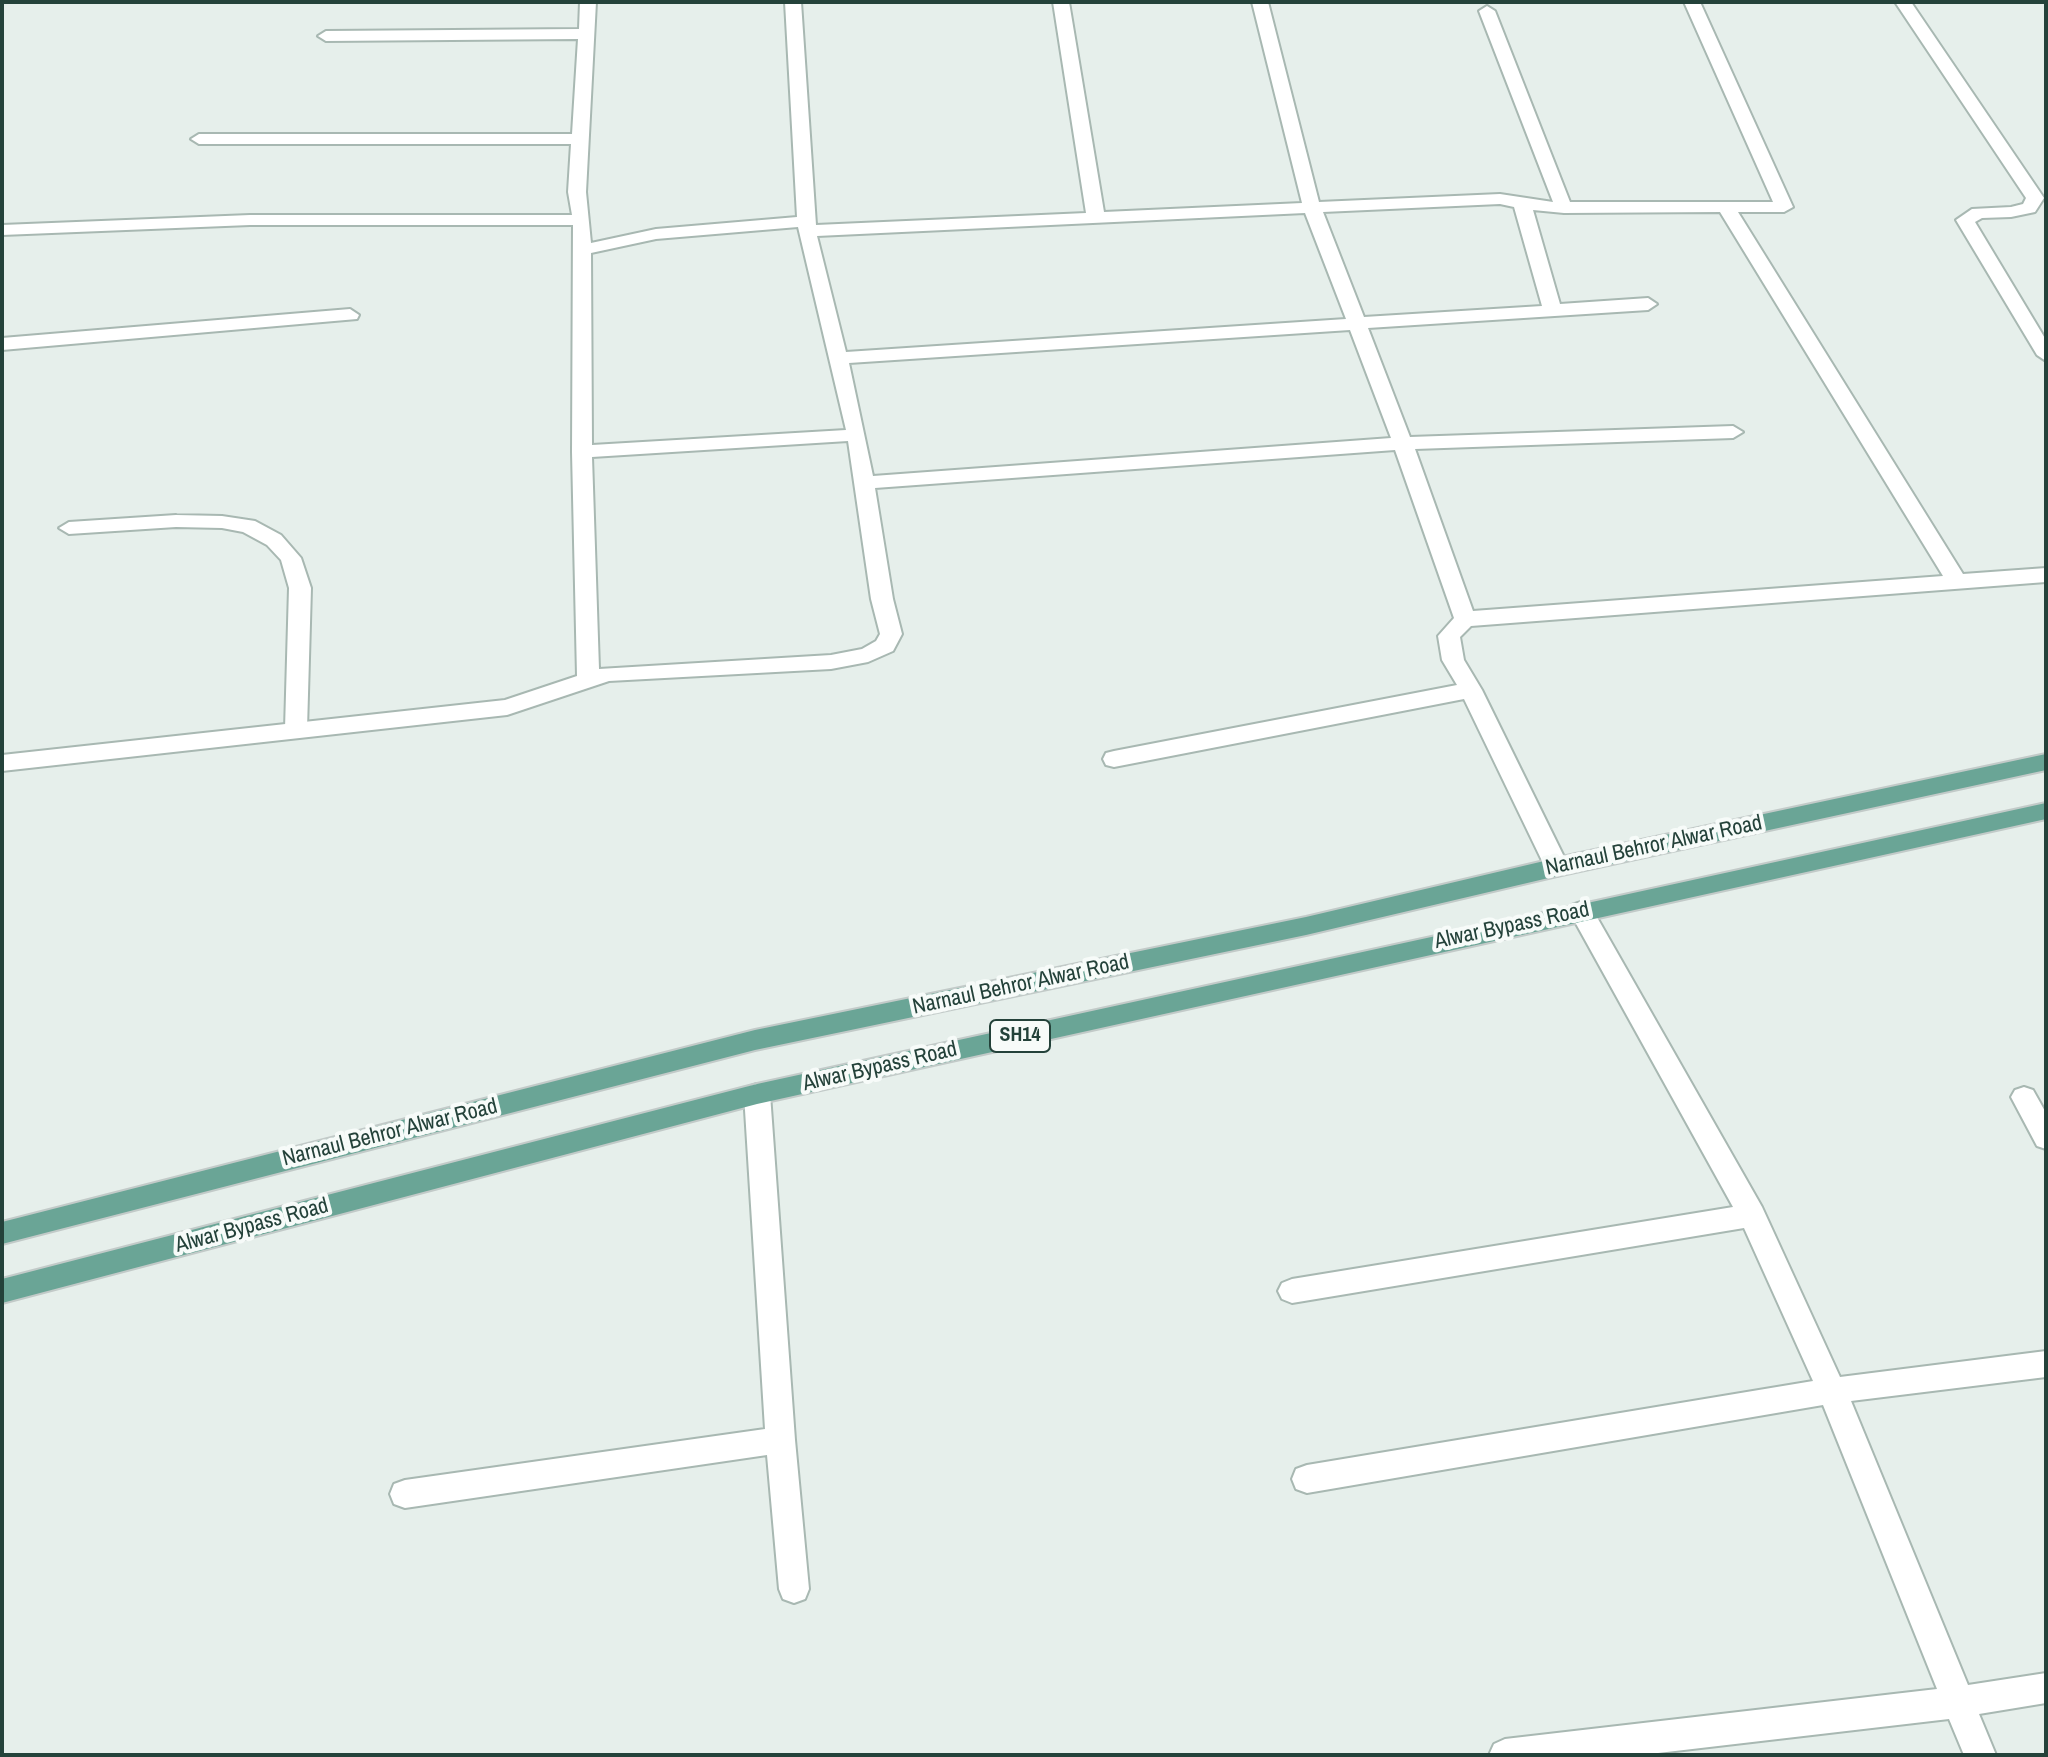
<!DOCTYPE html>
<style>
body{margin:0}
#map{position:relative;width:2048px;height:1757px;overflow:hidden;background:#e6efeb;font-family:"Archivo Narrow",sans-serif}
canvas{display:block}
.frame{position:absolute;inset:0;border:4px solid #24423a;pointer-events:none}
</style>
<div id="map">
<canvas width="2048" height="1757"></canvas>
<div class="frame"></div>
</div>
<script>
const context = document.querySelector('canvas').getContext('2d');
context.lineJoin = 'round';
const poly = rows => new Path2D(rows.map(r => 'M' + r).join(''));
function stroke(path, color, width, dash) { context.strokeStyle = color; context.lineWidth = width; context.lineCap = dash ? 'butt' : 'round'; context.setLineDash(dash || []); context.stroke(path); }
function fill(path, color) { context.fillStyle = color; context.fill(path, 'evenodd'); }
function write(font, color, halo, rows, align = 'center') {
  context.font = font + ' "Archivo Narrow",sans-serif'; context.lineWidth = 8; context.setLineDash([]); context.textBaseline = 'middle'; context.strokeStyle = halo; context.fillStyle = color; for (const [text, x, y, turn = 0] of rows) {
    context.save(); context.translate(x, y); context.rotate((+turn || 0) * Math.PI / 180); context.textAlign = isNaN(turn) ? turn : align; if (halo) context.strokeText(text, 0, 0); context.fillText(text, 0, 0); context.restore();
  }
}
const service = poly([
 [176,515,222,516,255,521,281,535,301,558,311,588,307,729,304,734,296,737,288,734,285,729,289,588,281,560,267,545,243,532,222,528,176,527,69,534,59,528,69,522,176,515]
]);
const minor = poly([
 [580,2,596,2,586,192,591,243,656,229,797,217,785,2,801,2,816,225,1086,213,1053,2,1069,2,1104,212,1302,203,1252,2,1268,2,1319,202,1500,194,1553,202,1479,11,1487,6,1495,11,1570,202,1773,202,1684,2,1700,2,1793,207,1784,212,1738,212,1963,574,2046,568,2046,582,1471,626,1460,637,1464,660,1482,690,1569,867,1565,873,1557,876,1549,873,1545,867,1464,699,1114,767,1106,765,1103,759,1106,753,1114,751,1457,685,1442,660,1438,636,1454,618,1395,450,875,488,893,599,902,634,893,651,868,662,831,669,609,681,507,715,2,771,2,755,505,700,577,676,572,452,573,225,250,225,2,235,2,225,250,215,572,215,568,192,571,144,199,144,191,139,199,134,572,134,578,39,326,41,318,36,326,31,579,29,580,2],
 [1500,204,1514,207,1542,306,1364,317,1323,212,1500,204],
 [1533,210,1564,213,1720,212,1943,576,1473,611,1415,449,1733,438,1743,432,1733,426,1410,437,1368,328,1648,310,1657,304,1648,298,1560,304,1533,210],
 [1305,213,1346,319,846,352,817,236,1305,213],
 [798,227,846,430,592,445,591,253,656,239,798,227],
 [1350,330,1391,438,873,476,849,363,1350,330],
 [848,441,871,599,880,634,876,641,862,649,831,655,599,669,592,457,848,441],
 [1895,2,1911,2,2044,198,2035,212,2011,217,1982,218,1975,222,2046,340,2046,361,2037,355,1956,220,1972,209,2011,207,2023,204,2026,198,1895,2],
 [350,309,359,315,357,319,2,350,2,338,350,309],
 [1581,902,1590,905,1762,1207,1840,1377,2046,1351,2046,1377,1851,1401,1968,1685,2046,1673,2046,1703,1979,1714,1996,1755,1964,1755,1949,1719,1641,1755,1489,1755,1494,1744,1505,1739,1937,1689,1823,1405,1307,1493,1296,1489,1292,1479,1296,1469,1307,1465,1813,1381,1744,1228,1292,1303,1282,1299,1278,1291,1282,1283,1292,1279,1733,1207,1569,911,1572,905,1581,902],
 [757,1084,766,1087,770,1094,795,1440,809,1589,805,1599,794,1603,783,1599,779,1589,767,1455,405,1508,394,1504,390,1494,394,1484,405,1480,765,1429,744,1094,748,1087,757,1084],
 [2024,1087,2033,1090,2046,1113,2046,1149,2037,1146,2011,1097,2015,1090,2024,1087]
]);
const primary = poly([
 [2046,754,2046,770,1557,876,1306,935,755,1050,2,1244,2,1222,755,1030,1306,917,1557,858,2046,754],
 [2046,803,2046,819,757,1104,2,1303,2,1279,757,1084,2046,803]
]);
const shields = [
 [1020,1036,60]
];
const shieldNames = [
 ["SH14",1020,1036]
];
const streetNames = [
 ["Narnaul Behror Alwar Road",1654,846,-12],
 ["Alwar Bypass Road",1512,926,-12],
 ["Narnaul Behror Alwar Road",1021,985,-12],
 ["Alwar Bypass Road",880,1067,-13],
 ["Narnaul Behror Alwar Road",390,1133,-14],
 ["Alwar Bypass Road",252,1226,-15]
];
stroke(service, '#a8b8b2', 4);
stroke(minor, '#a8b8b2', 4);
stroke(primary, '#c2cac8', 4);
fill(service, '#fff');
fill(minor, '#fff');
fill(primary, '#6aa596');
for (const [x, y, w] of shields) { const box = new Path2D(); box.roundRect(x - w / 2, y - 16, w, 32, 6); context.fillStyle = '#f7fbf9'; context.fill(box); stroke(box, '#24423a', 2); }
write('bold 20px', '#24423a', null, shieldNames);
write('22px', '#24423a', '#f7fbf9', streetNames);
</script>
